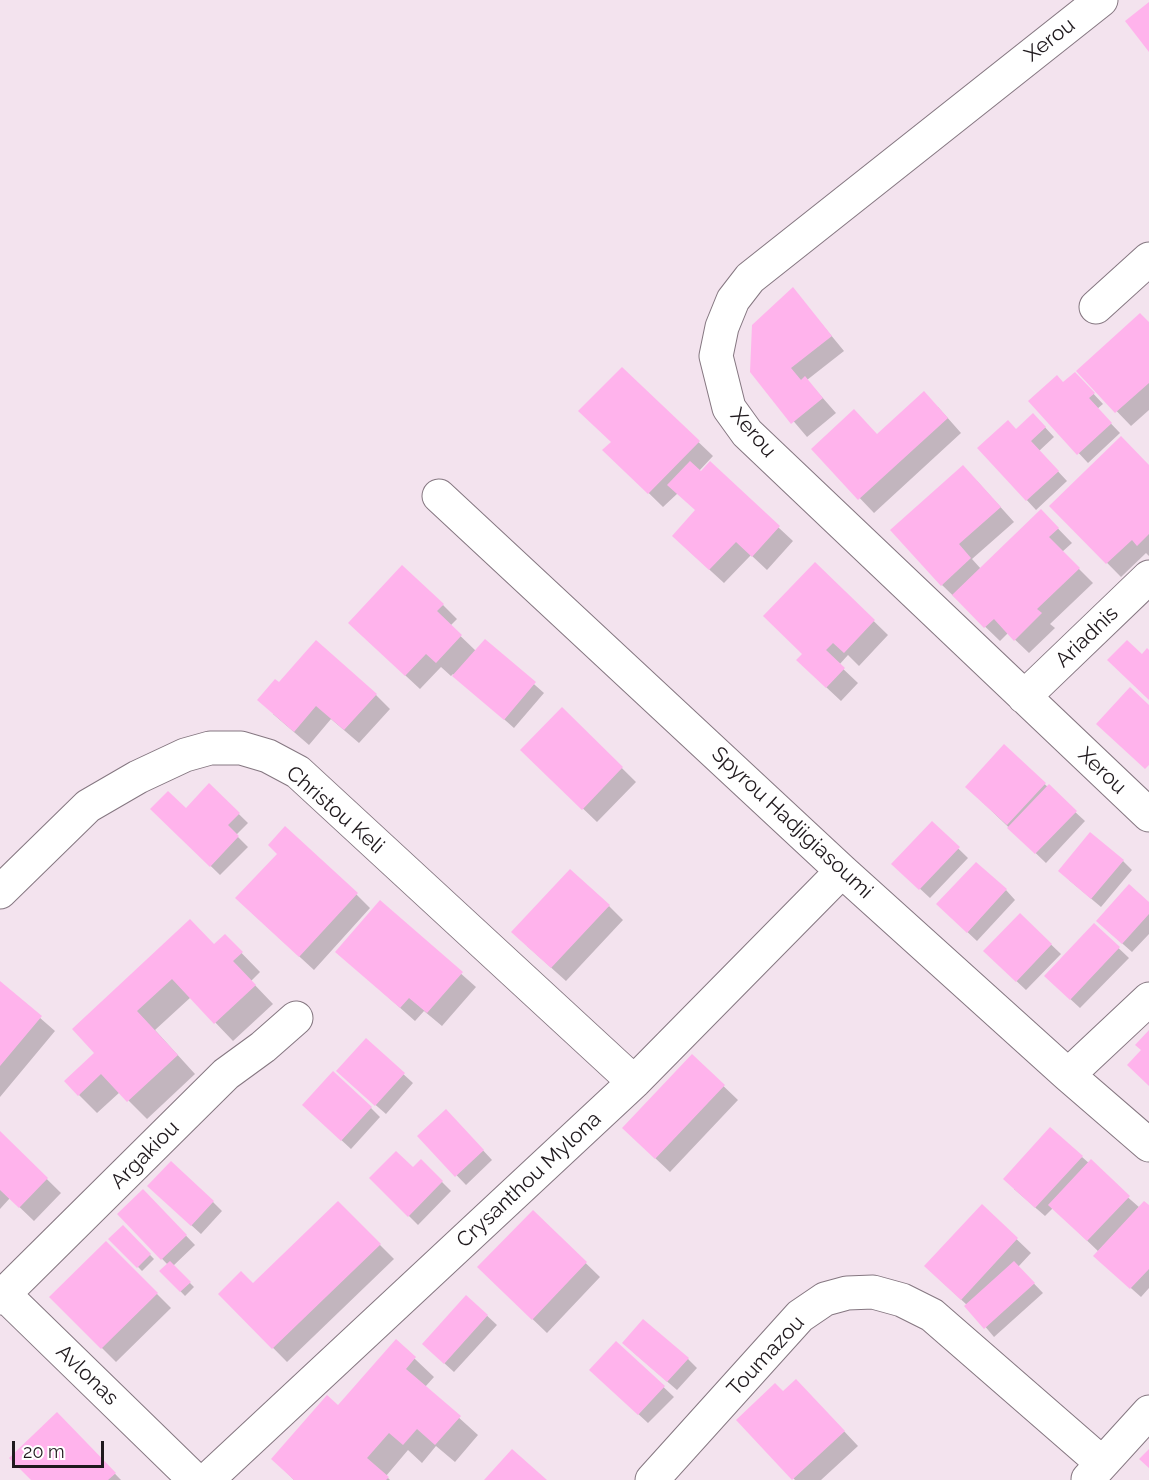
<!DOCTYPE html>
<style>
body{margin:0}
#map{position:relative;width:1149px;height:1480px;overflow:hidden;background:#f3e3ee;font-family:Raleway,sans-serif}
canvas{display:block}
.scale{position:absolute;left:12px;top:1441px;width:92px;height:27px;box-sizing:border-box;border:3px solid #1f191d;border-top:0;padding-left:8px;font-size:18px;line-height:21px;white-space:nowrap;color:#1f191d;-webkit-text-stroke:4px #fff;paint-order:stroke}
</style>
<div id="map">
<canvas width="1149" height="1480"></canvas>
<div class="scale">20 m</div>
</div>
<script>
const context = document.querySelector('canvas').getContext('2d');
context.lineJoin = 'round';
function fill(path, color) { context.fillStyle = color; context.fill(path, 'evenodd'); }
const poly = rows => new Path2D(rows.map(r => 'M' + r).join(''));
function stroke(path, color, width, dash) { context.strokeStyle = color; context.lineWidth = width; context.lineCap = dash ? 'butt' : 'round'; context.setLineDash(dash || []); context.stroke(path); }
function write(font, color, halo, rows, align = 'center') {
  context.font = font + ' Raleway,sans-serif'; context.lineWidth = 5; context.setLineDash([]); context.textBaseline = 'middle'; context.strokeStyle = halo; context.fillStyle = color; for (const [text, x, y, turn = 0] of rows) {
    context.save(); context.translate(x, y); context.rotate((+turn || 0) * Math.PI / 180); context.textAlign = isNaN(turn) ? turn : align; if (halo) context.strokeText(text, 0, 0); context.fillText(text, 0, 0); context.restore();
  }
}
const shadow = poly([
 [793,289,844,351,807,380,836,413,807,437,751,371],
 [1149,323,1149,410,1131,426,1078,371],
 [622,369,713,456,699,471,701,473,710,464,793,541,767,570,751,555,724,583,688,550,697,511,678,493,663,507,619,464,612,443],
 [1075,374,1103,404,1097,409,1120,433,1088,463,1030,401,1063,384],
 [938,407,961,433,874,513,813,449,877,435],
 [1042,424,1054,437,1039,451,1067,481,1036,510,979,448,1016,431],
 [1149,467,1149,556,1146,553,1121,577,1051,506],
 [977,481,1014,522,972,559,981,569,1041,511,1072,543,1062,552,1093,583,1050,624,1055,628,1029,653,1008,633,1000,641,942,585],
 [815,564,888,635,859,666,848,655,839,665,858,683,841,701,812,674,804,654],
 [443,605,457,619,450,626,476,651,485,641,544,693,514,728,453,674,451,676,441,667,420,689,364,637],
 [279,684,376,695,390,709,359,743,331,719,309,745,273,714],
 [562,709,636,782,597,822,522,750],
 [1004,747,1085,821,1046,863,976,796],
 [209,785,248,823,236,835,248,847,220,875,152,809,186,810],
 [932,823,968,858,930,898,903,873],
 [1123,861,1132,870,1101,907,1069,880],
 [1006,890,1015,900,977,941,948,914],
 [356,894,370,908,314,970,251,912],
 [380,902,476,987,442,1026,424,1011,415,1021,337,952],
 [1149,904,1149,934,1132,952,1107,930],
 [609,906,623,920,566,981,527,946],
 [1020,915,1061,954,1026,990,995,961],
 [1094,925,1129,958,1080,1008,1055,985],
 [225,936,260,972,251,981,273,1004,233,1041,191,997,155,1030,195,1074,147,1119,120,1092,97,1113,79,1095,97,1053,74,1029,214,946],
 [0,983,55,1031,0,1097],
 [366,1040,413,1083,386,1114,348,1081],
 [692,1056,738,1100,670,1172,638,1142],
 [371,1108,380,1117,351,1149,313,1114],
 [455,1120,492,1160,466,1185,419,1136],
 [0,1133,61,1193,34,1221,10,1198,0,1209],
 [1082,1157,1140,1208,1149,1207,1149,1288,1141,1297,1105,1265,1099,1252,1053,1208,1045,1216,1014,1189],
 [421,1161,451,1191,418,1225,371,1178,413,1169],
 [143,1191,195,1245,173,1266,194,1287,185,1296,161,1271,168,1265,119,1214],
 [159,1196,213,1202,222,1211,201,1234],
 [338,1203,394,1259,287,1362,220,1294,253,1285],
 [982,1206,1031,1253,1018,1267,1043,1293,994,1337,967,1305,940,1280],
 [533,1212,600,1277,547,1333,493,1281],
 [123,1227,154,1259,142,1271,111,1239],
 [106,1243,171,1308,116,1362,51,1297],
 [467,1297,497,1325,454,1372,433,1353],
 [396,1341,434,1377,425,1387,478,1435,455,1462,436,1446,422,1463,408,1450,386,1476,390,1480,294,1480,273,1459,338,1407],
 [617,1343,674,1397,648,1423,600,1379],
 [633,1352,688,1359,697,1368,677,1390],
 [783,1393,810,1395,858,1446,821,1480,795,1480,738,1420],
 [57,1414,121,1480,33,1480]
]);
const building = poly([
 [1149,2,1149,52,1125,21],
 [793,287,832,336,791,368,801,380,805,376,823,398,791,424,750,372,752,325],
 [1140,313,1149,322,1149,383,1115,413,1076,371],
 [622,367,700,441,648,494,602,450,611,442,578,411],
 [1075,372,1095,393,1089,398,1112,423,1077,455,1028,401,1057,375,1063,382],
 [924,391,948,418,858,500,811,449,854,409,877,434],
 [1033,413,1046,427,1031,441,1059,471,1026,501,977,448,1008,420,1016,429],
 [1121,436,1149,465,1149,534,1137,546,1132,540,1106,564,1049,506],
 [690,461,701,471,710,461,780,526,752,557,736,542,709,570,672,536,695,510,667,485],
 [963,465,1001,507,959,544,971,558,941,586,890,530],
 [1041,509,1059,528,1049,537,1080,568,1037,609,1042,613,1014,641,994,619,984,628,952,595],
 [815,562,875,620,844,653,833,643,826,650,845,668,826,688,796,660,802,654,763,616],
 [402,565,444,604,437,611,462,635,436,663,426,654,405,676,348,623],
 [485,639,536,682,504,720,452,676],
 [316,640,377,694,344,730,316,706,294,732,257,700,275,679,279,682],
 [1127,640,1142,654,1147,648,1149,650,1149,700,1107,660],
 [1130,687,1149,705,1149,765,1145,769,1096,724],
 [562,707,623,767,582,810,520,750],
 [1004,744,1046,783,1007,825,965,787],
 [209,783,240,813,228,825,239,836,210,867,150,809,168,791,186,808],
 [1049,784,1077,811,1035,854,1007,828],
 [932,821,960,847,919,890,891,864],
 [285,826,358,893,299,957,235,898,277,854,268,845],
 [1090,832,1124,860,1091,899,1058,871],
 [976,862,1007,889,967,933,936,904],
 [570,869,610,905,551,968,511,932],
 [1129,884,1149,902,1149,914,1122,944,1096,921],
 [380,900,463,972,427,1013,409,998,400,1008,335,952],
 [1020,913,1052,944,1016,982,983,951],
 [190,919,214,944,225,934,243,952,233,961,256,985,214,1024,172,979,137,1011,178,1055,127,1102,101,1074,78,1096,64,1081,94,1053,72,1029],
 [1094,923,1120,947,1070,1000,1044,976],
 [0,981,42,1016,0,1066],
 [1149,1030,1149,1086,1127,1065,1141,1050,1135,1045],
 [366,1038,405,1073,375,1106,336,1071],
 [692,1054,725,1085,655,1159,622,1128],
 [333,1071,372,1107,341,1141,302,1105],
 [446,1109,484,1150,455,1177,417,1136],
 [1050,1127,1083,1156,1035,1208,1003,1179],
 [0,1131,48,1178,19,1208,0,1190],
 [396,1151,413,1167,421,1159,443,1181,408,1217,369,1178],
 [1091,1159,1130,1196,1087,1241,1048,1205],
 [171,1161,214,1201,191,1226,147,1186],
 [143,1189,187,1235,161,1260,117,1214],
 [338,1201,381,1244,272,1349,218,1294,241,1271,253,1283],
 [1144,1201,1149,1205,1149,1269,1130,1289,1093,1256],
 [982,1204,1018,1238,961,1300,924,1266],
 [533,1210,587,1262,532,1320,477,1267],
 [123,1225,151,1254,137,1268,108,1239],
 [106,1241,158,1293,101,1349,49,1297],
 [170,1261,191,1282,180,1292,159,1271],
 [1014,1261,1035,1283,984,1329,964,1306],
 [466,1295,488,1315,444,1364,422,1344],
 [643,1319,689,1358,667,1382,622,1343],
 [396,1339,416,1357,406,1369,461,1416,435,1445,417,1429,403,1445,389,1433,367,1458,389,1477,386,1480,294,1480,271,1459,327,1395,338,1405],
 [616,1341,665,1386,638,1415,589,1370],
 [796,1379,845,1431,792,1480,736,1420,775,1383,783,1391],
 [57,1412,116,1473,108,1480,31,1480,9,1458],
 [512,1449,547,1480,484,1480],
 [1149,1449,1149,1468,1139,1459]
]);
const minor = poly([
 [1101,0,750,278,733,300,722,327,716,356,729,408,747,433,1149,815],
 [1096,307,1149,259],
 [439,496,842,871,1068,1075,1149,1145],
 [1024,697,1149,577],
 [0,892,88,806,138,777,185,755,210,748,241,748,268,756,298,772,634,1082],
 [1068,1075,1149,999],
 [4,1294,195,1480],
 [0,1298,226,1074,263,1047,296,1018],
 [1088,1479,1149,1412],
 [207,1480,634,1082,842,871],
 [652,1480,800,1316,825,1299,847,1293,873,1292,902,1300,932,1315,1102,1463]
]);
const streetNames = [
 ["Xerou",1050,40,-38],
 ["Xerou",753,433,49],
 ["Ariadnis",1087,637,-44],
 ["Xerou",1102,771,43],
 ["Christou Keli",335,810,41],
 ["Spyrou Hadjigiasoumi",792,823,43],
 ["Argakiou",145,1155,-45],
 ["Crysanthou Mylona",529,1180,-43],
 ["Toumazou",766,1356,-47],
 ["Avlonas",87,1375,44]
];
fill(shadow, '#0003');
fill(building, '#ffb3ec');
stroke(minor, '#857781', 35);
stroke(minor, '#fff', 33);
write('21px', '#1f191d', '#fff', streetNames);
</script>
